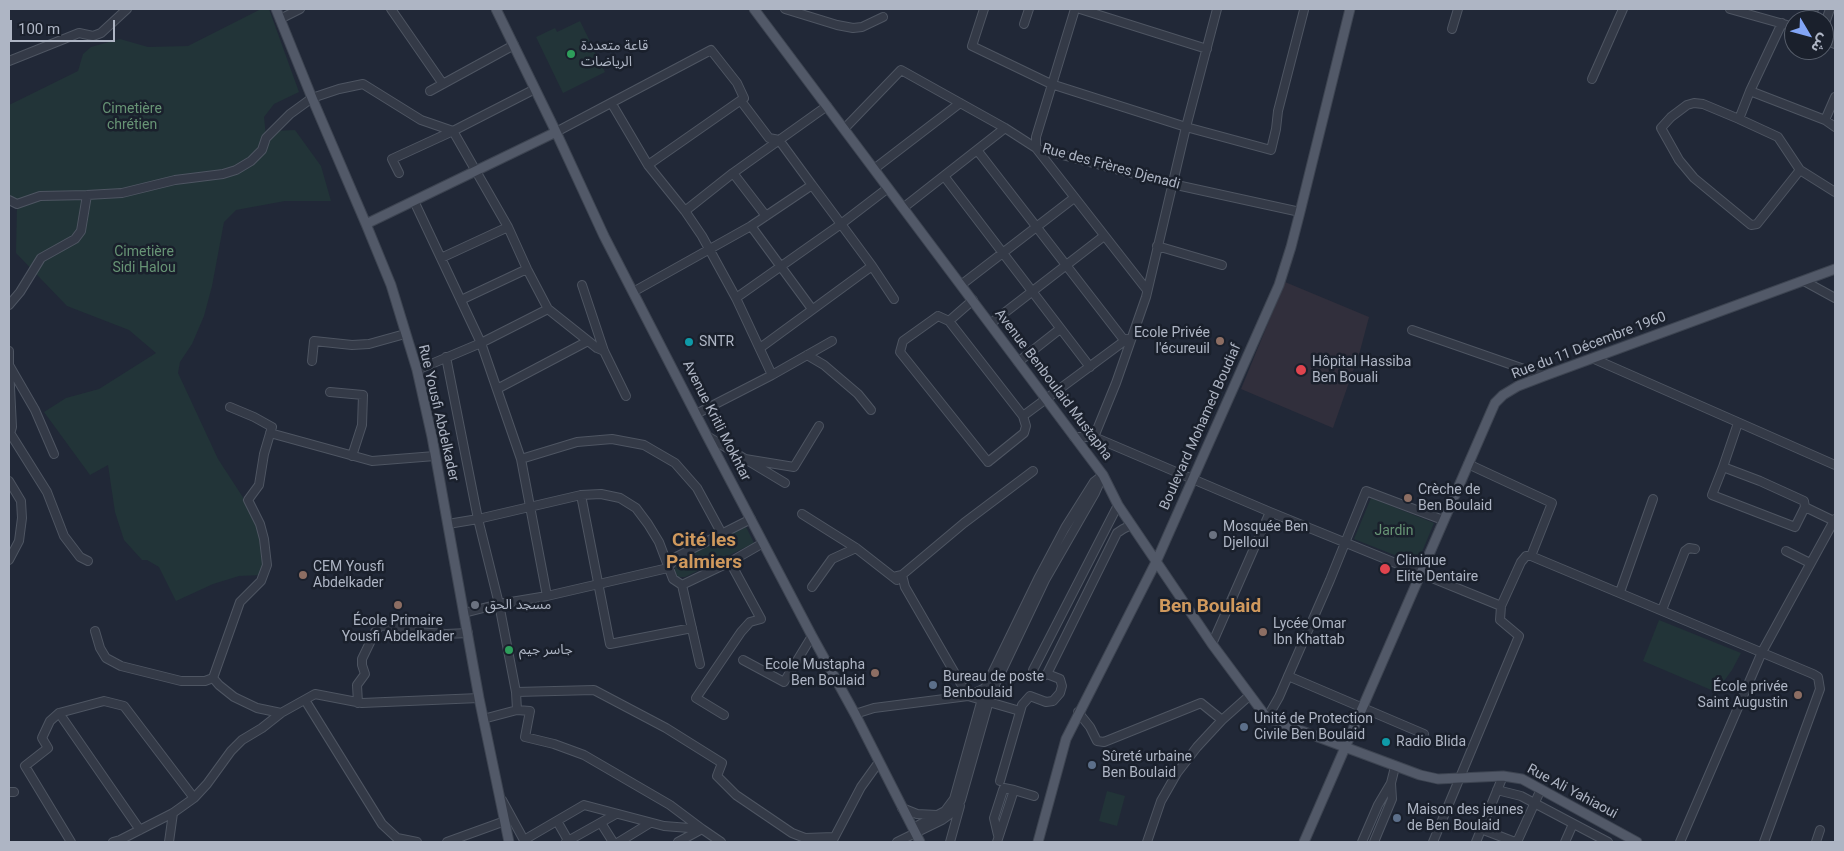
<!DOCTYPE html>
<meta charset="utf-8">
<style>
body{margin:0}
#map{position:relative;width:1844px;height:851px;overflow:hidden;background:#212837;font-family:Roboto,"Noto Sans Arabic",sans-serif}
canvas{display:block}
.frame{position:absolute;inset:0;border:10px solid #aeb5c4;pointer-events:none}
.north{position:absolute;left:1784px;top:10px;width:50px;height:50px;box-sizing:border-box;background:#1a202c;border:1px solid #555c69;border-radius:50%;rotate:127deg;font-size:14px;font-weight:700;line-height:20px;text-align:center;color:#aeb5c4}
.north::after{content:'';display:block;margin:auto;width:18px;height:22px;background:#82a5f5;clip-path:polygon(50% 0,100% 100%,50% 72%,0 100%)}
.scale{position:absolute;left:10px;top:20px;width:105px;height:22px;box-sizing:border-box;border:2px solid #aeb5c4;border-top:0;padding-left:6px;font-size:15px;line-height:18px;white-space:nowrap;color:#aeb5c4;-webkit-text-stroke:4px #1a202c;paint-order:stroke}
</style>
<div id="map">
<canvas width="1844" height="851"></canvas>
<div class="frame"></div>
<div class="north">ش</div>
<div class="scale">100 m</div>
</div>
<script>
const context = document.querySelector('canvas').getContext('2d');
context.lineJoin = 'round';
function fill(path, color) { context.fillStyle = color; context.fill(path, 'evenodd'); }
const poly = rows => new Path2D(rows.map(r => 'M' + r).join(''));
function stroke(path, color, width, dash) { context.strokeStyle = color; context.lineWidth = width; context.lineCap = dash ? 'butt' : 'round'; context.setLineDash(dash || []); context.stroke(path); }
function write(font, color, halo, rows, align = 'center') {
  context.font = font + ' Roboto,"Noto Sans Arabic",sans-serif'; context.lineWidth = 5; context.setLineDash([]); context.textBaseline = 'middle'; context.strokeStyle = halo; context.fillStyle = color; for (const [text, x, y, turn = 0] of rows) {
    context.save(); context.translate(x, y); context.rotate((+turn || 0) * Math.PI / 180); context.textAlign = isNaN(turn) ? turn : align; if (halo) context.strokeText(text, 0, 0); context.fillText(text, 0, 0); context.restore();
  }
}
const medical = poly([
 [1285,282,1369,317,1360,351,1333,428,1241,389]
]);
const green = poly([
 [261,9,269,9,299,92,274,104,264,117,266,137,273,131,295,130,321,166,331,201,285,201,236,210,224,222,212,286,204,316,192,344,180,362,178,373,218,459,246,502,256,522,261,538,264,558,262,575,239,576,213,584,176,601,159,567,147,560,142,560,124,540,115,512,108,465,90,475,44,412,66,398,99,389,156,353,129,330,67,306,16,253,17,204,9,200,9,105,78,71,83,54,91,47,120,39,148,47,188,46],
 [580,21,605,72,563,93,536,37,555,28,557,32],
 [1371,498,1434,523,1417,564,1354,539],
 [746,527,754,543,685,577,678,577,675,572,675,566,680,560],
 [1659,620,1741,653,1732,670,1716,692,1643,661],
 [1107,791,1125,796,1117,826,1099,821]
]);
const minor = poly([
 [391,9,443,84],
 [785,9,837,25,853,28,862,27,883,17],
 [984,9,972,46,1051,84,1186,127,1271,150,1276,129,1278,111,1304,10],
 [1075,9,1036,137,1036,148,1147,290],
 [1080,9,1207,49],
 [1730,9,1794,27],
 [280,19,300,9],
 [1810,20,1814,9],
 [1782,23,1750,91,1739,119,1703,104,1694,103,1687,105,1671,117,1661,128,1679,160,1694,178,1751,225,1757,224,1800,170],
 [1024,24,1029,9],
 [1824,26,1830,9],
 [1452,29,1458,9],
 [1824,40,1835,44],
 [9,61,79,33,93,36,101,33,127,9],
 [1592,79,1623,9],
 [430,91,514,45],
 [1750,91,1825,120,1835,127],
 [741,101,769,138,779,140,812,185],
 [612,104,648,165,685,211,702,236,736,298,772,375],
 [1739,119,1778,137,1800,170,1835,192],
 [1825,120,1835,97],
 [844,129,901,70,1005,128,1036,148,1172,184,1300,212],
 [556,132,711,50,737,83,744,98,648,165],
 [977,150,1124,340],
 [874,169,960,103],
 [399,173,392,159,453,131,535,89],
 [733,173,766,216],
 [944,176,1090,367],
 [9,200,17,204,40,196,87,195,122,193,175,180,223,174,236,170,251,161,262,150,266,138,290,114,312,98,339,89,363,84,421,120,453,131,508,227,527,269,548,309,597,348,604,351],
 [414,201,481,343,521,459,547,596],
 [903,208,1005,128],
 [685,211,733,173,827,106],
 [751,226,812,309],
 [1157,246,1222,265],
 [441,258,508,227],
 [1804,281,1835,298],
 [582,285,604,351,626,396],
 [961,285,1074,198],
 [633,292,751,226,812,185,841,224,888,188],
 [736,298,841,224,872,266],
 [461,300,527,269],
 [9,305,20,292,41,258,75,239,81,231,87,195],
 [938,316,949,321,1023,416,1026,426,1024,433,988,462,900,352,903,341,938,316],
 [949,321,973,300],
 [990,324,1104,236],
 [1412,330,1544,376],
 [760,348,872,266,894,299],
 [9,351,9,365,35,410,54,454],
 [807,355,824,365,858,394,871,410],
 [446,357,478,519,499,604,516,692,517,710,483,719],
 [1592,358,1835,465],
 [312,361,314,341,352,345,369,344,405,334],
 [1018,362,1060,329],
 [417,370,481,343,548,309],
 [497,389,588,341],
 [330,392,363,395,362,425,352,456],
 [230,407,254,417,272,427,264,454,259,485,248,500,260,524,264,539,267,565,261,581,240,602,213,678,219,685,234,697,257,708,281,713],
 [696,414,772,375,832,341],
 [1023,416,1127,339],
 [1738,423,1723,467,1760,481,1804,501,1805,507,1834,521],
 [10,433,47,492,64,536,80,557,88,561],
 [270,433,372,461,435,456],
 [707,436,785,483],
 [9,437,12,427,9,367],
 [1074,437,1094,437,1270,512,1501,606,1521,562,1526,556,1531,556,1813,674,1818,677,1820,689,1764,842],
 [1094,437,1116,383,1146,297,1186,127,1217,9],
 [521,459,577,442,612,439,644,445,675,463,697,488,722,534],
 [745,459,794,467,819,426],
 [1468,464,1552,503,1531,556],
 [1723,467,1712,495,1795,527,1805,507],
 [9,481,21,501,22,518,19,541,9,560],
 [581,495,610,644,692,628],
 [802,514,856,548,897,580],
 [448,524,478,519,581,495,601,494,620,498,636,508,648,524,659,542,673,579,682,585],
 [1786,551,1810,563],
 [902,575,905,587,968,696,985,688],
 [893,577,902,575,964,523,1033,471],
 [682,585,730,562,763,543],
 [682,585,700,664],
 [812,587,832,559,856,548],
 [1620,592,1653,499],
 [1662,610,1685,551,1689,548,1695,549],
 [464,613,499,604,547,596,668,568,676,557,751,519],
 [95,631,100,648,106,658,121,666,181,681,205,681,213,678],
 [1212,644,1270,512],
 [743,660,784,682,812,636],
 [1047,674,1040,678,1036,677,1033,670,1118,505],
 [1288,676,1424,734],
 [516,692,594,690,666,728,722,763,717,776,736,795,792,833,805,838,834,837],
 [305,700,382,824,397,838,417,842],
 [358,703,357,685,365,674,362,665,362,659,375,632,380,626,392,625,417,632,446,634,468,633],
 [517,710,530,711,525,737,554,744,584,755,670,805,702,829,678,842],
 [1078,712,1090,727,1097,741,1104,742,1201,703,1222,720],
 [59,713,104,701,124,706,194,798],
 [855,714,874,708,968,696,1020,711],
 [724,715,696,698,741,632,750,622,761,619,730,562],
 [1267,718,1279,697,1330,580,1366,491,1443,520],
 [1000,781,1022,705,1030,696,1046,702,1053,701,1060,693,1062,686,1060,679,1047,674,1117,533,1123,529,1131,525],
 [1497,790,1521,796,1608,842],
 [9,792,14,792],
 [502,800,525,842],
 [902,808,917,814,937,815],
 [557,821,569,842],
 [601,823,613,842],
 [915,827,945,811,954,799,985,688,1039,577,1065,528,1094,482,1103,475],
 [1481,829,1515,842],
 [998,835,994,818,1003,790,1004,788,1014,790],
 [524,840,584,805,664,826,702,829,721,842],
 [71,842,25,766,48,748,42,738,50,721,59,713,140,830],
 [113,842,120,840,173,813,194,798,207,784,231,751,242,740,262,728,281,713,315,694,362,703,479,698],
 [169,842,173,813],
 [447,842,505,821],
 [566,842,616,814],
 [619,842,650,823],
 [832,842,861,787,879,762],
 [897,842,942,820,953,812,961,800,989,701,996,683,1045,580,1095,493,1103,475],
 [950,842,960,806],
 [997,842,1014,790,1034,796],
 [1147,842,1161,801,1177,773,1197,747,1222,720,1249,696],
 [1362,842,1378,805,1391,783,1395,767],
 [1374,842,1392,799,1391,783],
 [1433,842,1519,636,1500,620,1501,606],
 [1476,842,1503,776],
 [1517,842,1541,789],
 [1565,842,1573,824],
 [1680,842,1762,652,1835,519],
 [1816,842,1820,830]
]);
const major = poly([
 [276,9,312,98,366,224,391,285,417,370,432,437,479,698,509,842],
 [496,9,556,132,604,236,707,436,812,636,855,714,920,842],
 [754,9,1103,475,1118,505,1212,644,1267,718,1420,775,1438,779,1503,776,1522,779,1637,842],
 [366,224,556,132],
 [1038,842,1066,739,1156,562,1279,285,1291,247,1300,212,1350,9],
 [1304,842,1491,412,1495,403,1503,395,1518,386,1544,376,1835,269]
]);
const markers = [
 [571,54,5,"#2e9e5b"],
 [1220,341,5,"#8d6e63"],
 [689,342,5,"#0f9aa8"],
 [1301,370,6,"#e0444e"],
 [1408,498,5,"#8d6e63"],
 [1213,535,5,"#6b7280"],
 [1385,569,6,"#e0444e"],
 [303,575,5,"#8d6e63"],
 [398,605,5,"#8d6e63"],
 [475,605,5,"#6b7280"],
 [1263,632,5,"#8d6e63"],
 [509,650,5,"#2e9e5b"],
 [875,673,5,"#8d6e63"],
 [933,685,5,"#5c6f8a"],
 [1798,695,5,"#8d6e63"],
 [1244,727,5,"#5c6f8a"],
 [1386,742,5,"#0f9aa8"],
 [1092,765,5,"#5c6f8a"],
 [1397,818,5,"#5c6f8a"]
];
const poiNames = [
 ["قاعة متعددة",581,46],
 ["الرياضات",581,62],
 ["Ecole Privée",1210,333,"right"],
 ["l'écureuil",1210,349,"right"],
 ["SNTR",699,342],
 ["Hôpital Hassiba",1312,362],
 ["Ben Bouali",1312,378],
 ["Crèche de",1418,490],
 ["Ben Boulaid",1418,506],
 ["Mosquée Ben",1223,527],
 ["Djelloul",1223,543],
 ["Clinique",1396,561],
 ["Elite Dentaire",1396,577],
 ["CEM Yousfi",313,567],
 ["Abdelkader",313,583],
 ["مسجد الحق",485,605],
 ["École Primaire",398,621,"center"],
 ["Yousfi Abdelkader",398,637,"center"],
 ["Lycée Omar",1273,624],
 ["Ibn Khattab",1273,640],
 ["جاسر جيم",519,650],
 ["Ecole Mustapha",865,665,"right"],
 ["Ben Boulaid",865,681,"right"],
 ["Bureau de poste",943,677],
 ["Benboulaid",943,693],
 ["École privée",1788,687,"right"],
 ["Saint Augustin",1788,703,"right"],
 ["Unité de Protection",1254,719],
 ["Civile Ben Boulaid",1254,735],
 ["Radio Blida",1396,742],
 ["Sûreté urbaine",1102,757],
 ["Ben Boulaid",1102,773],
 ["Maison des jeunes",1407,810],
 ["de Ben Boulaid",1407,826]
];
const parkNames = [
 ["Cimetière",132,109],
 ["chrétien",132,125],
 ["Cimetière",144,252],
 ["Sidi Halou",144,268],
 ["Jardin",1394,531]
];
const streetNames = [
 ["Rue des Frères Djenadi",1111,167,15],
 ["Rue du 11 Décembre 1960",1589,346,-21],
 ["Avenue Benboulaid Mustapha",1053,385,53],
 ["Rue Yousfi Abdelkader",438,413,77],
 ["Avenue Kritli Mokhtar",716,421,63],
 ["Boulevard Mohamed Boudiaf",1201,427,-66],
 ["Rue Ali Yahiaoui",1572,792,28]
];
const districtNames = [
 ["Cité les",704,541],
 ["Palmiers",704,563],
 ["Ben Boulaid",1210,607]
];
fill(medical, '#312f3c');
fill(green, '#223438');
stroke(minor, '#4e5562', 10);
stroke(major, '#3d4451', 11);
stroke(minor, '#343a47', 8);
stroke(major, '#525968', 9);
for (const [x, y, r, color] of markers) { const dot = new Path2D(); dot.arc(x, y, r, 0, 2 * Math.PI); context.fillStyle = color; context.fill(dot); stroke(dot, '#1a202c', 2); }
write('14px', '#aeb5c4', '#1a202c', poiNames, 'left');
write('14px', '#679475', '#1a202c', parkNames);
write('14px', '#aeb5c4', '#1a202c', streetNames);
write('bold 19px', '#d0995d', '#1a202c', districtNames);
</script>
